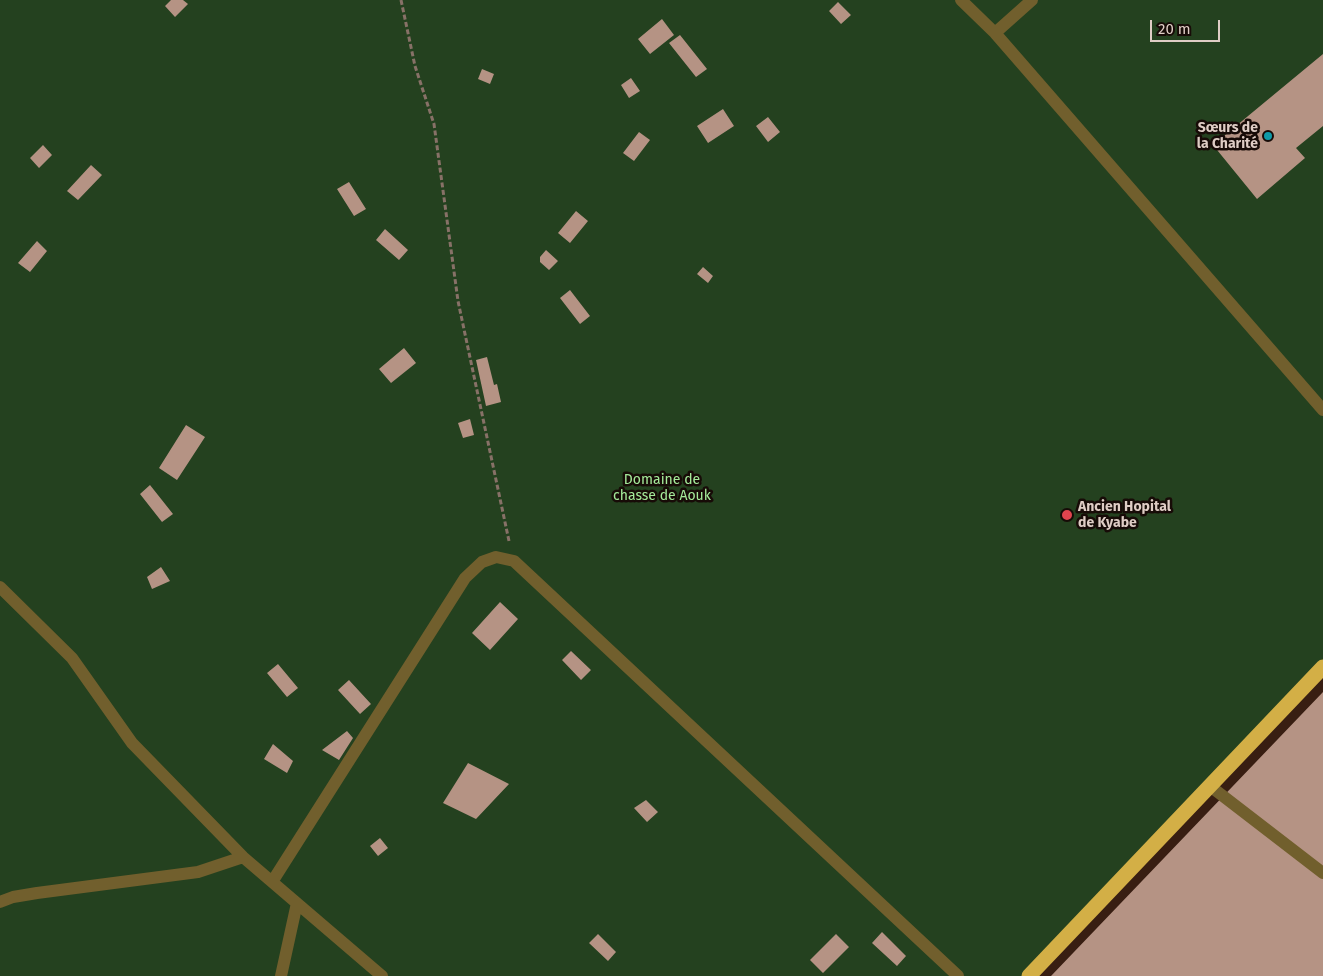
<!DOCTYPE html>
<meta charset="utf-8">
<style>
body{margin:0}
#map{position:relative;width:1323px;height:976px;overflow:hidden;background:#381e12;font-family:"Fira Sans",sans-serif}
canvas{display:block}
.scale{position:absolute;left:1150px;top:20px;width:70px;height:22px;box-sizing:border-box;border:2px solid #dfcdc5;border-top:0;padding-left:6px;font-size:15px;line-height:18px;white-space:nowrap;color:#dfcdc5;-webkit-text-stroke:4px #170b07;paint-order:stroke}
</style>
<div id="map">
<canvas width="1323" height="976"></canvas>
<div class="scale">20 m</div>
</div>
<script>
const context = document.querySelector('canvas').getContext('2d');
context.lineJoin = 'round';
function fill(path, color) { context.fillStyle = color; context.fill(path, 'evenodd'); }
const poly = rows => new Path2D(rows.map(r => 'M' + r).join(''));
function stroke(path, color, width, dash) { context.strokeStyle = color; context.lineWidth = width; context.lineCap = dash ? 'butt' : 'round'; context.setLineDash(dash || []); context.stroke(path); }
function write(font, color, halo, rows, align = 'center') {
  context.font = font + ' "Fira Sans",sans-serif'; context.lineWidth = 5; context.setLineDash([]); context.textBaseline = 'middle'; context.strokeStyle = halo; context.fillStyle = color; for (const [text, x, y, turn = 0] of rows) {
    context.save(); context.translate(x, y); context.rotate((+turn || 0) * Math.PI / 180); context.textAlign = isNaN(turn) ? turn : align; if (halo) context.strokeText(text, 0, 0); context.fillText(text, 0, 0); context.restore();
  }
}
const green = poly([
 [0,0,1323,0,1323,667,1029,976,0,976]
]);
const building = poly([
 [171,0,183,0,188,4,175,17,165,6],
 [838,2,851,15,841,24,829,11],
 [662,19,674,35,650,54,638,39],
 [680,35,707,69,696,77,669,43],
 [1323,54,1323,126,1296,148,1305,158,1257,199,1213,145],
 [482,69,494,74,490,84,478,79],
 [631,78,640,91,629,98,621,85],
 [723,109,734,126,708,143,697,126],
 [768,117,780,132,768,142,756,126],
 [639,132,650,140,634,161,623,153],
 [43,145,52,155,39,168,30,158],
 [91,165,102,175,78,200,67,191],
 [349,182,366,209,354,216,337,189],
 [576,211,588,221,570,243,558,233],
 [385,229,408,250,399,260,376,240],
 [37,241,47,251,30,272,18,263],
 [546,250,558,261,549,270,540,262,540,257],
 [703,267,713,276,708,283,697,274],
 [570,290,590,316,580,324,560,298],
 [404,348,416,363,391,383,379,369],
 [487,357,494,385,497,384,501,402,486,406,476,360],
 [470,419,474,435,463,438,458,423],
 [186,425,205,437,177,480,159,468],
 [150,485,173,514,162,522,140,494],
 [161,567,170,581,152,589,147,577],
 [500,602,518,619,490,650,472,633],
 [571,651,591,670,581,680,562,660],
 [278,664,298,688,287,697,267,673],
 [349,680,371,704,360,714,338,690],
 [1323,692,1323,976,1051,976],
 [347,731,353,738,339,760,322,750],
 [273,744,293,761,287,773,264,759],
 [468,763,509,784,476,819,443,803],
 [646,800,658,812,647,822,634,808],
 [380,838,388,848,378,856,370,846],
 [882,932,906,956,897,966,872,943],
 [598,934,616,952,608,961,589,943],
 [836,934,849,947,823,973,810,960]
]);
const path = poly([
 [401,0,415,66,434,124,458,301,509,541]
]);
const minor = poly([
 [961,0,995,33,1323,410],
 [995,33,1032,0],
 [0,587,72,658,132,743,243,857,382,976],
 [1210,786,1323,873],
 [272,882,465,578,482,562,496,557,514,561,958,976],
 [0,902,13,897,37,893,198,872,243,857],
 [281,976,297,903]
]);
const highway = poly([
 [1029,976,1323,667]
]);
const markers = [
 [1268,136,5,"#0f9aa8"],
 [1067,515,6,"#e0444e"]
];
const poiNames = [
 ["Sœurs de",1258,128],
 ["la Charité",1258,144],
 ["Ancien Hopital",1078,507,"left"],
 ["de Kyabe",1078,523,"left"]
];
const parkNames = [
 ["Domaine de",662,480],
 ["chasse de Aouk",662,496]
];
fill(green, '#24411f');
fill(building, '#b59384');
stroke(path, '#877167', 3, [5, 2.5]);
stroke(minor, '#715f2d', 12);
stroke(highway, '#d3af46', 15);
for (const [x, y, r, color] of markers) { const dot = new Path2D(); dot.arc(x, y, r, 0, 2 * Math.PI); context.fillStyle = color; context.fill(dot); stroke(dot, '#170b07', 2); }
write('bold 14px', '#dfcdc5', '#170b07', poiNames, 'right');
write('14px', '#a5eb9a', '#170b07', parkNames);
</script>
